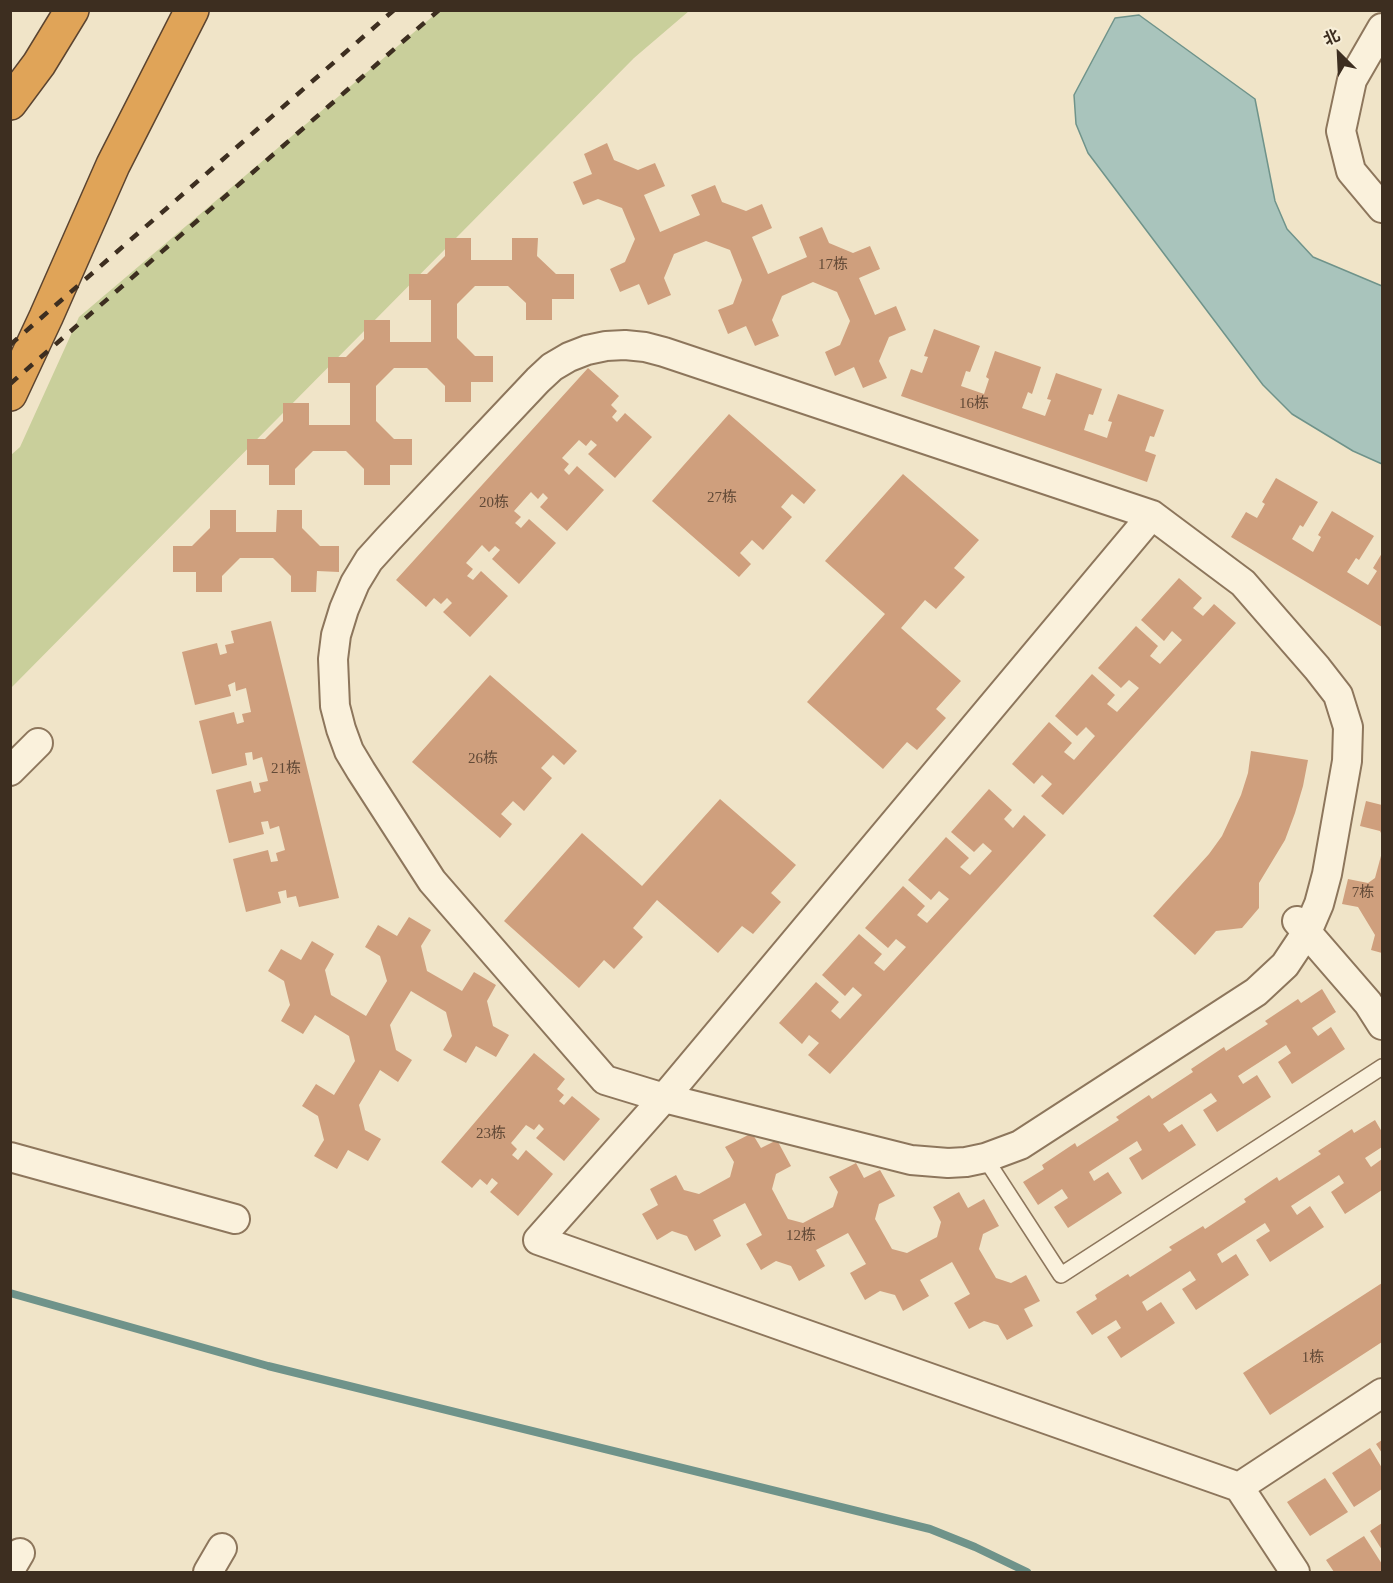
<!DOCTYPE html>
<meta charset="utf-8">
<style>
body{margin:0}
#map{position:relative;width:1393px;height:1583px;overflow:hidden;background:#f0e4c8;font-family:"Times New Roman","Noto Sans SC",serif}
canvas{display:block}
.frame{position:absolute;inset:0;border:12px solid #3d2e20;pointer-events:none}
.north{position:absolute;left:1309px;top:24px;width:60px;height:60px;-webkit-text-stroke:4px #f7eed8;paint-order:stroke;rotate:336deg;font-size:16px;font-weight:700;line-height:24px;text-align:center;color:#3d2e20}
.north::after{content:'';display:block;margin:auto;width:21px;height:27px;background:#3d2e20;clip-path:polygon(50% 0,100% 100%,50% 72%,0 100%)}
</style>
<div id="map">
<canvas width="1393" height="1583"></canvas>
<div class="frame"></div>
<div class="north">北</div>
</div>
<script>
const context = document.querySelector('canvas').getContext('2d');
context.lineJoin = 'round';
function fill(path, color) { context.fillStyle = color; context.fill(path, 'evenodd'); }
const poly = rows => new Path2D(rows.map(r => 'M' + r).join(''));
function stroke(path, color, width, dash) { context.strokeStyle = color; context.lineWidth = width; context.lineCap = dash ? 'butt' : 'round'; context.setLineDash(dash || []); context.stroke(path); }
function write(font, color, halo, rows, align = 'center') {
  context.font = font + ' "Times New Roman","Noto Sans SC",serif'; context.lineWidth = 4.5; context.setLineDash([]); context.textBaseline = 'middle'; context.strokeStyle = halo; context.fillStyle = color; for (const [text, x, y, turn = 0] of rows) {
    context.save(); context.translate(x, y); context.rotate((+turn || 0) * Math.PI / 180); context.textAlign = isNaN(turn) ? turn : align; if (halo) context.strokeText(text, 0, 0); context.fillText(text, 0, 0); context.restore();
  }
}
const green = poly([
 [439,11,689,11,634,58,11,688,11,455,20,447,79,317]
]);
const water = poly([
 [1139,15,1255,99,1275,201,1287,229,1313,257,1382,286,1382,464,1353,451,1292,414,1263,385,1088,153,1076,124,1074,95,1115,18,1139,15]
]);
const stream = poly([
 [10,1293,268,1366,930,1529,975,1547,1027,1572]
]);
const building = poly([
 [607,143,614,160,638,170,655,163,665,186,644,195,660,232,700,215,691,195,715,185,722,202,746,211,762,204,772,228,752,237,768,274,807,257,799,237,822,227,829,243,853,253,870,246,880,269,859,278,875,315,896,306,906,330,889,337,879,361,887,378,863,388,854,367,835,376,825,352,840,345,850,321,837,292,813,282,782,296,772,320,779,336,755,346,746,326,728,334,718,310,733,304,742,280,730,250,706,241,674,254,664,278,671,295,648,305,639,284,620,292,610,269,625,262,635,239,622,208,598,199,583,205,573,182,592,174,584,154],
 [445,238,471,238,471,260,512,260,512,238,538,238,537,256,556,274,574,274,574,299,552,299,552,320,526,320,526,303,508,286,475,286,457,304,457,338,475,356,493,356,493,382,471,382,471,402,445,402,445,386,427,368,394,368,376,386,376,421,394,439,412,439,412,465,390,465,390,485,364,485,364,469,346,451,313,451,295,469,295,485,269,485,269,465,247,465,247,439,265,439,283,421,283,403,309,403,309,425,350,425,350,383,328,383,328,357,346,357,364,339,364,320,390,320,390,342,431,342,431,300,409,300,409,274,427,274,445,256],
 [934,329,980,346,970,372,966,371,961,386,984,394,989,379,986,377,995,351,1041,367,1032,394,1028,392,1022,408,1045,416,1051,400,1047,399,1056,373,1102,389,1093,415,1089,414,1084,430,1107,438,1112,422,1108,421,1118,394,1164,410,1154,437,1150,436,1145,451,1156,455,1147,482,901,396,911,369,922,373,928,357,924,356],
 [588,368,619,396,611,405,617,411,612,417,617,422,625,413,652,437,615,478,588,454,597,445,591,440,586,446,579,440,562,458,569,464,564,470,569,475,577,466,604,490,567,531,540,507,548,498,543,493,538,499,531,492,514,511,521,517,515,523,521,528,529,519,556,543,519,584,492,559,500,550,495,546,489,552,482,545,466,563,473,569,467,576,473,580,481,571,508,596,470,637,443,612,452,603,447,598,441,604,434,598,426,607,396,580],
 [729,414,816,490,804,504,792,494,781,507,792,517,763,550,752,540,740,553,751,564,739,577,652,501],
 [903,474,979,540,954,568,965,577,936,609,925,600,901,628,961,681,936,709,946,718,917,750,907,742,883,769,807,702,885,614,825,561],
 [1276,478,1318,502,1303,527,1300,525,1292,539,1313,552,1321,537,1318,535,1332,511,1374,536,1359,560,1356,558,1347,572,1368,585,1377,571,1373,568,1382,553,1382,627,1231,537,1246,512,1257,518,1265,504,1262,502],
 [210,510,236,510,236,532,276,532,277,510,302,510,302,528,320,546,339,546,339,572,317,571,316,592,291,592,291,576,273,558,240,558,222,576,222,592,196,592,196,572,173,572,173,546,192,546,210,528],
 [1179,578,1202,598,1193,608,1203,616,1214,604,1236,623,1063,815,1041,796,1052,784,1042,775,1034,784,1012,764,1049,722,1072,743,1064,752,1074,760,1095,736,1086,727,1077,736,1055,716,1092,674,1115,695,1107,704,1117,712,1139,688,1129,680,1121,688,1098,668,1136,626,1158,646,1150,656,1160,664,1182,640,1172,631,1164,641,1141,620],
 [271,621,339,898,299,907,296,896,287,898,286,890,278,892,281,903,246,912,233,859,268,850,271,862,278,861,276,853,285,850,279,826,270,829,268,821,261,822,264,834,229,843,216,790,251,781,254,793,261,791,259,783,268,781,262,757,253,760,252,752,245,753,247,765,212,774,199,721,234,712,237,724,244,722,242,714,251,712,246,688,236,691,235,682,228,685,231,696,195,705,182,652,217,643,220,655,227,653,225,645,234,643,231,631],
 [490,675,577,751,564,765,553,755,541,768,552,778,524,811,513,801,501,814,512,824,500,838,412,762],
 [1251,751,1308,760,1303,786,1295,813,1285,840,1259,883,1259,908,1242,928,1216,931,1195,955,1153,916,1209,854,1222,836,1241,795,1248,773],
 [989,789,1012,810,1004,819,1013,828,1024,815,1046,835,830,1074,808,1055,819,1043,809,1035,802,1044,779,1023,816,982,839,1002,831,1011,840,1019,862,995,853,987,845,996,822,975,859,934,882,954,874,963,884,971,906,947,896,939,888,948,865,928,903,886,925,906,917,915,927,923,949,899,939,891,931,900,908,880,946,837,969,858,960,867,970,875,992,851,983,843,974,852,951,832],
 [720,799,796,865,771,893,781,902,753,934,742,926,718,953,657,900,633,928,643,937,614,969,604,960,579,988,504,921,582,833,642,886],
 [1366,801,1382,805,1382,835,1380,831,1360,826],
 [1382,852,1382,953,1371,950,1375,935,1358,907,1342,904,1348,879,1368,883,1375,878],
 [409,917,431,930,421,946,427,971,462,991,474,972,496,985,487,1001,493,1026,509,1035,496,1057,476,1046,466,1063,443,1050,452,1036,446,1012,411,991,390,1025,396,1050,412,1060,398,1082,380,1070,359,1105,365,1130,381,1139,368,1161,348,1150,337,1169,314,1156,324,1140,318,1116,302,1106,316,1084,334,1095,355,1061,349,1036,315,1015,303,1034,281,1021,290,1005,284,981,268,971,281,949,301,960,312,941,334,954,325,970,331,995,366,1016,387,981,380,956,365,947,378,925,397,936],
 [1322,989,1336,1012,1312,1028,1318,1036,1331,1027,1345,1049,1292,1084,1278,1062,1291,1053,1286,1045,1238,1076,1243,1084,1257,1075,1271,1097,1217,1132,1203,1110,1217,1101,1211,1093,1163,1124,1169,1132,1182,1124,1196,1145,1142,1180,1129,1158,1142,1150,1137,1141,1089,1172,1094,1181,1108,1172,1122,1193,1068,1228,1054,1207,1068,1198,1062,1189,1038,1205,1023,1182,1044,1169,1042,1165,1075,1143,1077,1147,1119,1120,1116,1117,1149,1095,1152,1099,1193,1072,1191,1069,1224,1047,1226,1051,1268,1024,1265,1021,1298,999,1301,1003],
 [534,1053,565,1079,557,1089,564,1095,559,1101,564,1105,572,1096,600,1119,564,1161,536,1138,544,1129,539,1124,534,1130,526,1125,511,1143,517,1149,512,1155,518,1160,526,1150,553,1174,518,1216,490,1192,498,1183,492,1178,487,1185,480,1179,472,1188,441,1162],
 [1375,1120,1382,1132,1382,1147,1365,1158,1371,1167,1382,1159,1382,1190,1345,1214,1331,1192,1344,1183,1339,1175,1291,1206,1297,1215,1310,1206,1324,1227,1270,1262,1256,1240,1270,1231,1265,1223,1217,1254,1222,1263,1236,1254,1249,1275,1196,1310,1182,1289,1196,1280,1190,1271,1142,1302,1147,1311,1161,1302,1175,1323,1121,1358,1107,1337,1121,1328,1116,1320,1092,1335,1076,1312,1097,1299,1095,1295,1128,1274,1130,1277,1172,1250,1169,1247,1203,1226,1205,1229,1246,1202,1244,1199,1277,1177,1279,1181,1321,1154,1318,1151,1352,1129,1354,1133],
 [752,1133,761,1148,777,1140,791,1166,776,1174,772,1189,788,1219,803,1223,833,1207,838,1192,829,1177,856,1163,864,1178,880,1170,895,1196,879,1204,875,1219,892,1249,907,1253,937,1237,941,1222,933,1207,959,1192,968,1208,984,1199,999,1226,983,1234,979,1249,996,1278,1011,1283,1026,1275,1040,1301,1024,1309,1033,1326,1007,1340,998,1325,984,1321,969,1329,954,1303,970,1294,952,1262,920,1280,929,1296,903,1311,895,1295,880,1291,865,1300,850,1273,866,1264,848,1233,816,1250,825,1266,799,1281,791,1266,776,1261,761,1270,746,1244,762,1235,745,1203,713,1220,721,1236,695,1251,687,1236,672,1231,657,1240,642,1214,658,1205,650,1189,676,1175,684,1190,699,1194,730,1177,734,1162,725,1147],
 [1382,1283,1382,1342,1270,1415,1243,1373],
 [1382,1440,1382,1453,1376,1444],
 [1370,1448,1382,1468,1382,1489,1354,1507,1332,1473],
 [1325,1478,1348,1512,1310,1536,1287,1502],
 [1382,1523,1382,1550,1370,1531],
 [1364,1536,1382,1564,1382,1572,1334,1572,1326,1560]
]);
const lane = poly([
 [985,1158,1061,1275,1382,1067]
]);
const street = poly([
 [1382,28,1352,80,1341,131,1351,171,1382,208],
 [625,345,645,347,664,352,1152,515,1243,583,1317,668,1338,695,1348,727,1347,761,1327,874,1319,904,1307,932,1285,965,1256,992,1020,1145,985,1158,966,1162,948,1163,911,1160,664,1098,605,1080,432,881,361,771,349,751,341,729,335,706,333,659,336,635,344,609,355,583,369,560,388,539,538,380,552,367,569,357,587,350,606,346,625,345],
 [1152,515,664,1098,538,1240,1239,1487,1295,1572],
 [10,771,38,743],
 [1297,921,1368,1003,1382,1025],
 [10,1157,235,1219],
 [1239,1487,1382,1393],
 [10,1570,20,1553],
 [208,1572,222,1548]
]);
const highway = poly([
 [10,103,39,64,72,10],
 [10,394,46,317,113,165,192,10]
]);
const rail = poly([
 [10,345,394,10],
 [10,384,439,10]
]);
const numberNames = [
 ["17栋",833,265],
 ["16栋",974,404],
 ["27栋",722,498],
 ["20栋",494,503],
 ["26栋",483,759],
 ["21栋",286,769],
 ["7栋",1363,893],
 ["23栋",491,1134],
 ["12栋",801,1236],
 ["1栋",1313,1358]
];
fill(green, '#c9cf9b');
fill(water, '#a9c4bc');
stroke(water, '#6f938a', 1.5);
stroke(stream, '#6f938a', 8);
fill(building, '#cf9f7d');
stroke(lane, '#8d765c', 18);
stroke(street, '#8d765c', 32);
stroke(highway, '#5b4430', 36);
stroke(lane, '#faf1dc', 15);
stroke(street, '#faf1dc', 28);
stroke(highway, '#e0a458', 33);
stroke(rail, '#3d2e20', 4.5, [10, 10]);
write('15px', '#624a37', null, numberNames);
</script>
